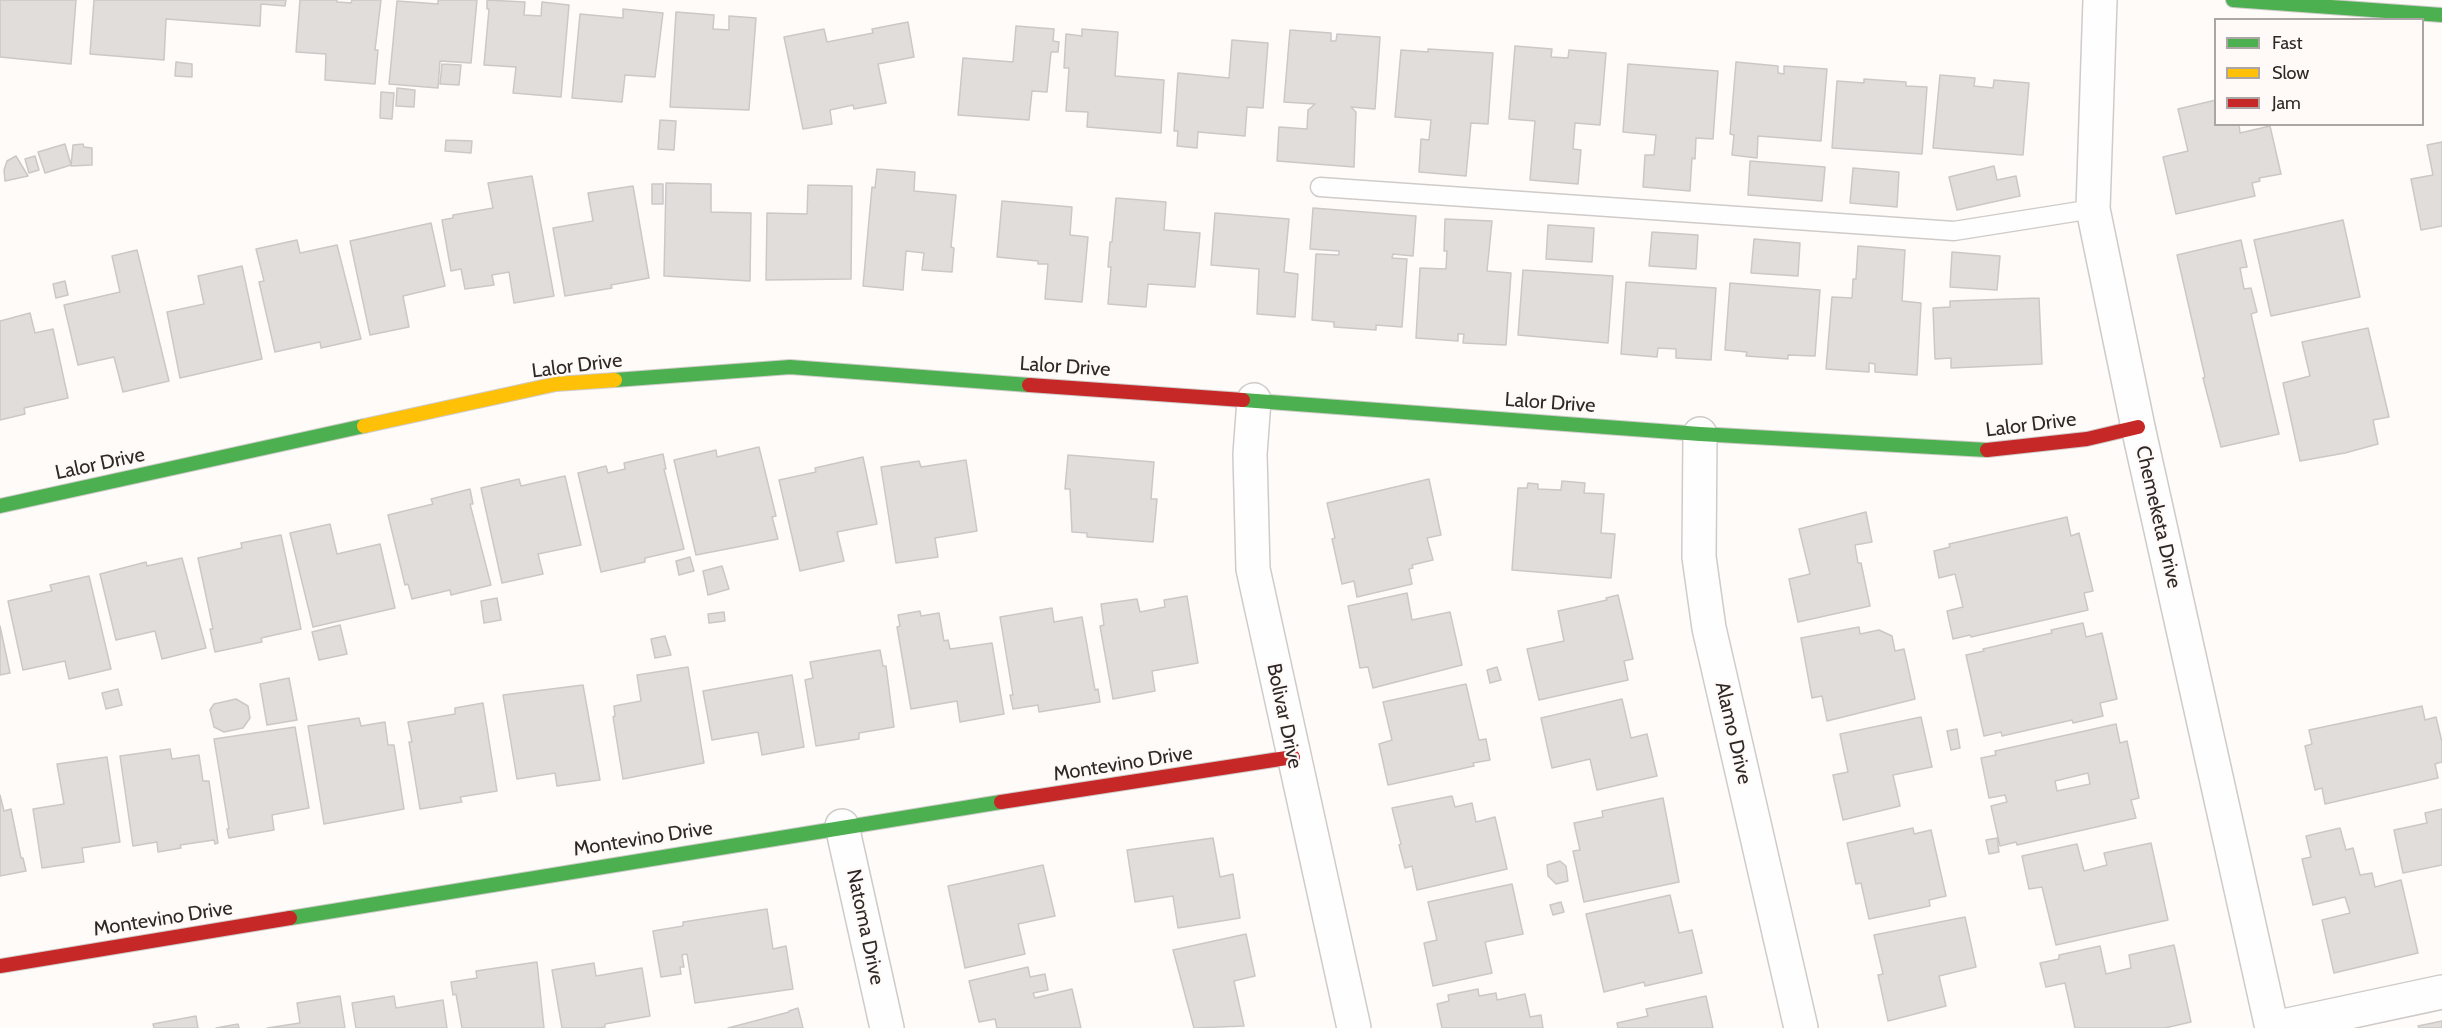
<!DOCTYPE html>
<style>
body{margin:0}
#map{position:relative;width:2442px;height:1028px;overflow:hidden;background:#fefbf9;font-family:Cabin,sans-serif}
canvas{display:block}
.legend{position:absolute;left:2214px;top:18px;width:210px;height:108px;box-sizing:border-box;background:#fffaf8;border:2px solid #aba6a4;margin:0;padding:8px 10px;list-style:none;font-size:18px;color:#2e2927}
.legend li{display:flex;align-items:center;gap:12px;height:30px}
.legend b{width:30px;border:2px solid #aba6a4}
</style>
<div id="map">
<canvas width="2442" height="1028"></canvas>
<ul class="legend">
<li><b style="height:8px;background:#4caf50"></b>Fast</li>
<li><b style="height:8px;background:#ffc107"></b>Slow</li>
<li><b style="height:8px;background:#c62828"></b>Jam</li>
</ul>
</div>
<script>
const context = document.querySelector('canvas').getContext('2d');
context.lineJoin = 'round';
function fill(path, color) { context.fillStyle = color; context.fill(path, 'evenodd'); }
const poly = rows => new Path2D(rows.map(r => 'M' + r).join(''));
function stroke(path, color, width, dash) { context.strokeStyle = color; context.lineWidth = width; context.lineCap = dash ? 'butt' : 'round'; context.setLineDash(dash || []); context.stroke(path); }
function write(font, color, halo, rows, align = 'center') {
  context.font = font + ' Cabin,sans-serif'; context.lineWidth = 4.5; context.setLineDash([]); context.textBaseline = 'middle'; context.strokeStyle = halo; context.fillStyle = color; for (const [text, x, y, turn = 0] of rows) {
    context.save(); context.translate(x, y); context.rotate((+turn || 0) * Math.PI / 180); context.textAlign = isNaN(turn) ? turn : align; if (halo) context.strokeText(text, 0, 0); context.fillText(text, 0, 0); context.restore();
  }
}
const building = poly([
 [0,0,76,0,71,64,0,57,0,0],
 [94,0,286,0,285,6,261,4,260,26,166,19,164,60,90,54,94,0],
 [300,0,337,0,337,2,351,3,352,0,381,0,375,50,378,50,375,84,325,80,326,54,296,52,300,0],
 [438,0,477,0,471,63,440,61,438,88,389,84,397,1,438,4,438,0],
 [487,0,525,2,524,15,541,16,542,2,569,5,561,97,513,93,516,67,484,65,489,9,487,9,487,0],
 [623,9,663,13,655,77,625,75,622,102,572,98,580,14,623,18,623,9],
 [676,12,714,15,713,29,729,30,729,16,756,18,749,110,670,107,676,12],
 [908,22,914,57,878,64,886,103,854,109,853,105,830,110,832,124,803,129,784,37,824,29,827,42,873,33,872,29,908,22],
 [1016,26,1054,29,1053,41,1059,42,1058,52,1051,52,1047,92,1032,91,1029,120,958,115,963,58,1013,62,1016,26],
 [1082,29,1118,32,1115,76,1164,80,1161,133,1087,127,1088,112,1066,111,1069,68,1064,68,1066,34,1082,36,1082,29],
 [1290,30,1331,33,1331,41,1336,41,1337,34,1380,37,1375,109,1351,107,1356,112,1354,167,1277,161,1279,127,1307,129,1308,110,1315,104,1284,102,1290,30],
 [1232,40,1268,43,1263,108,1247,107,1245,136,1198,132,1197,148,1177,146,1178,131,1174,131,1178,73,1229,78,1232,40],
 [1515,46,1552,49,1551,57,1568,58,1569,50,1606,53,1600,125,1575,123,1573,149,1581,150,1578,184,1530,180,1535,121,1509,119,1515,46],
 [1428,49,1493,53,1488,124,1471,123,1466,176,1419,172,1421,139,1429,140,1431,120,1395,117,1401,50,1428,52,1428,49],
 [176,62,192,64,192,77,175,76,176,62],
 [1736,62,1778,66,1778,73,1784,74,1784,66,1827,69,1821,141,1758,136,1757,158,1732,155,1734,135,1730,134,1736,62],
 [442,64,461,65,459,85,440,84,442,64],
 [1628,64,1718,71,1713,139,1696,138,1695,159,1692,158,1690,191,1643,187,1645,155,1654,155,1656,135,1623,132,1628,64],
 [1940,75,1975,78,1974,86,1993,88,1994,80,2029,83,2023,155,1933,148,1940,75],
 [1864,79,1906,82,1906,86,1927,87,1922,154,1832,148,1837,81,1864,83,1864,79],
 [397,88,415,90,414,107,396,106,397,88],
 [381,92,394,93,392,119,380,118,381,92],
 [2216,100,2216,124,2239,124,2240,133,2270,126,2281,174,2259,178,2260,181,2252,183,2255,196,2176,214,2163,157,2188,151,2178,109,2216,100],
 [660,120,676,121,674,150,658,149,660,120],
 [446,140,472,141,471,153,445,151,446,140],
 [2442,142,2442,226,2421,230,2411,179,2433,175,2427,145,2442,142],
 [65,144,71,165,45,173,38,152,65,144],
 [83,144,84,147,92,148,92,165,71,166,73,145,83,144],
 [16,156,28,176,5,181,4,170,7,161,16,156],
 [35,156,39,170,29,173,25,159,35,156],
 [1750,161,1825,167,1822,201,1748,195,1750,161],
 [1994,166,1997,180,2016,176,2020,196,1957,210,1949,177,1994,166],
 [1853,168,1899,172,1897,207,1850,203,1853,168],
 [877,169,915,172,914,191,956,195,951,247,954,248,952,272,922,270,924,253,906,251,903,290,863,286,872,187,875,188,877,169],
 [532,176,554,296,514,303,509,272,492,275,494,285,465,289,461,269,451,271,442,220,453,218,453,215,493,208,488,183,532,176],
 [666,183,711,184,711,212,751,213,750,281,664,276,666,183],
 [652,184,663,184,663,204,652,204,652,184],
 [808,185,852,186,851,279,766,280,767,213,807,214,808,185],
 [633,186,649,278,611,285,612,288,565,296,553,228,593,221,588,193,633,186],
 [1116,198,1166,202,1164,230,1200,233,1195,287,1148,284,1146,307,1108,304,1111,267,1108,267,1110,242,1112,242,1116,198],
 [1002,201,1072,207,1070,235,1088,237,1082,302,1045,299,1048,264,1038,264,1038,261,997,257,1002,201],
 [1313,208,1416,216,1413,256,1393,254,1392,258,1407,259,1402,327,1376,325,1376,330,1334,327,1334,322,1312,320,1316,254,1339,255,1339,251,1310,249,1313,208],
 [1215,213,1289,219,1284,272,1298,274,1295,317,1257,314,1259,269,1211,265,1215,213],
 [1445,219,1492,221,1487,271,1511,273,1506,345,1463,343,1464,334,1458,334,1458,341,1416,338,1420,268,1446,269,1447,251,1444,251,1445,219],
 [2343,220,2360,297,2271,316,2254,240,2343,220],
 [431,223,445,286,403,296,409,327,370,335,350,241,431,223],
 [1548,225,1594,228,1592,262,1546,259,1548,225],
 [1652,232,1698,235,1696,269,1649,266,1652,232],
 [1754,239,1800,243,1798,276,1751,273,1754,239],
 [297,240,300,253,337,245,361,339,321,348,320,342,275,352,259,282,264,281,256,249,297,240],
 [2241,240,2247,267,2240,268,2244,289,2251,288,2257,312,2251,314,2279,434,2221,447,2203,378,2205,377,2177,255,2241,240],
 [1858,246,1905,250,1902,301,1921,303,1917,375,1875,372,1875,364,1869,363,1869,372,1826,369,1832,297,1852,298,1853,279,1856,279,1858,246],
 [137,250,169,381,123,392,114,357,78,365,64,305,120,292,112,256,137,250],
 [1952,252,2000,256,1997,290,1950,287,1952,252],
 [242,266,262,359,180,378,167,312,204,304,198,276,242,266],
 [1523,270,1613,276,1608,343,1518,335,1523,270],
 [65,281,68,295,56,298,53,284,65,281],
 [1626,282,1716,288,1711,360,1676,358,1676,349,1658,348,1657,357,1621,354,1626,282],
 [1730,283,1820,290,1815,356,1788,355,1788,359,1746,356,1747,352,1725,350,1730,283],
 [2039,298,2042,364,1951,368,1951,358,1935,359,1933,308,1950,307,1950,301,2039,298],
 [30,313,35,333,53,329,68,398,24,408,25,414,0,420,0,321,30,313],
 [2368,328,2389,417,2373,420,2378,444,2345,453,2300,461,2283,383,2310,376,2302,342,2368,328],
 [759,447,776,516,772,517,778,539,696,555,674,460,716,450,717,457,759,447],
 [663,454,666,469,664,469,684,549,645,558,645,562,601,572,578,473,606,466,608,473,625,469,624,463,663,454],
 [1068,455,1154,462,1151,499,1157,499,1153,542,1087,537,1087,533,1072,532,1070,489,1065,489,1068,455],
 [863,457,877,524,837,532,844,561,800,571,779,480,816,472,815,468,863,457],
 [966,460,977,531,935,538,938,557,896,563,881,467,919,461,921,467,966,460],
 [565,476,581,545,538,554,543,574,502,583,481,488,519,479,521,486,565,476],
 [1429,479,1441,535,1427,538,1433,560,1412,565,1413,568,1409,569,1412,584,1357,597,1354,581,1342,584,1332,539,1335,538,1327,503,1429,479],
 [1562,481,1585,483,1584,493,1604,494,1601,533,1615,534,1611,578,1512,570,1518,488,1527,488,1528,483,1538,484,1538,489,1561,490,1562,481],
 [470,489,473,504,470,504,491,585,451,595,450,590,412,599,408,584,405,585,388,515,433,504,431,499,470,489],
 [1866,512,1872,542,1855,545,1858,563,1861,563,1870,606,1798,622,1789,579,1810,574,1799,529,1866,512],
 [2067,517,2071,536,2079,533,2093,591,2084,593,2088,610,1971,637,1970,635,1953,639,1947,611,1963,607,1955,574,1939,578,1934,551,1950,547,1949,544,2067,517],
 [330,524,337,554,380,544,395,608,313,627,290,533,330,524],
 [281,535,301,629,261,638,262,642,215,652,210,629,213,629,198,558,242,548,241,543,281,535],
 [690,557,694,571,679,575,676,561,690,557],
 [182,558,206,648,162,659,155,631,116,640,100,574,146,562,147,566,182,558],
 [722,566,729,589,708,595,703,571,722,566],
 [89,576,111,669,69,679,65,661,23,670,8,601,52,591,50,585,89,576],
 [1407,593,1412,620,1450,612,1462,665,1373,688,1368,667,1360,668,1348,606,1407,593],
 [1618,595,1633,659,1624,661,1628,680,1539,700,1527,649,1564,641,1558,611,1607,600,1606,598,1618,595],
 [1187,596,1198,663,1152,671,1155,691,1113,699,1100,626,1104,625,1101,604,1137,599,1140,612,1165,607,1164,600,1187,596],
 [497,598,501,620,484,623,481,601,497,598],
 [1052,608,1054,622,1082,617,1095,690,1098,689,1100,702,1039,712,1038,705,1013,709,1010,695,1013,695,1000,617,1052,608],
 [920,611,921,616,939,613,944,641,948,640,950,649,992,643,1004,714,960,722,957,701,911,709,897,627,900,626,898,615,920,611],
 [724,612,725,621,709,623,708,614,724,612],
 [2083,623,2086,637,2102,633,2117,699,2100,703,2103,716,2073,723,2072,720,2002,736,2001,732,1984,736,1966,655,1984,651,1983,649,2052,633,2051,630,2083,623],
 [340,625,347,654,319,660,312,632,340,625],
 [0,626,10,673,0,675,0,626],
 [1859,627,1860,634,1879,630,1892,636,1895,651,1904,649,1915,699,1827,721,1822,696,1812,698,1801,638,1859,627],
 [665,636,671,655,655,658,651,639,665,636],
 [880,650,883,666,886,666,894,727,859,733,859,739,816,746,805,680,813,678,810,662,880,650],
 [688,667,704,763,623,779,613,717,615,716,614,706,641,701,637,675,688,667],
 [1497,667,1501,680,1490,683,1487,670,1497,667],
 [792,675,804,747,762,755,758,732,712,740,703,691,792,675],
 [289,678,297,720,267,725,260,684,289,678],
 [1466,684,1479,740,1486,739,1490,760,1473,763,1474,766,1388,785,1379,744,1392,740,1383,702,1466,684],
 [583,685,600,780,557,786,555,773,517,779,503,695,583,685],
 [118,689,122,705,106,709,102,693,118,689],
 [236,699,248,706,250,718,243,728,224,732,214,727,210,710,214,704,236,699],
 [1622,699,1631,738,1647,734,1657,776,1597,790,1590,759,1552,768,1541,718,1622,699],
 [483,703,497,791,460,797,462,802,420,809,409,742,412,742,408,722,455,714,455,708,483,703],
 [2422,706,2425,720,2436,717,2442,742,2442,762,2435,764,2438,778,2325,804,2322,788,2315,790,2305,746,2312,744,2309,730,2422,706],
 [1921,717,1932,767,1893,775,1900,806,1843,820,1833,775,1848,772,1840,734,1921,717],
 [359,718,361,726,385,722,388,745,394,745,404,809,324,824,308,726,359,718],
 [2116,724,2120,743,2127,741,2139,798,2131,800,2136,818,2017,845,2016,842,2000,846,1991,806,2007,802,2005,795,1989,798,1981,758,1996,755,1995,751,2116,724],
 [2088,773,2090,784,2057,791,2055,781,2088,773],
 [295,727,309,808,272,815,274,830,229,838,227,829,229,829,214,739,295,727],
 [1957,729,1960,748,1951,750,1947,731,1957,729],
 [170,749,172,759,199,755,203,781,209,781,218,843,215,844,214,840,180,845,181,848,158,852,157,842,133,846,120,756,170,749],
 [107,757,120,842,82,848,84,862,42,868,33,809,64,804,57,764,107,757],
 [0,795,4,811,11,809,21,858,23,858,26,871,0,876,0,795],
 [1452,796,1455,807,1472,803,1476,822,1495,817,1507,869,1417,890,1412,866,1405,868,1399,845,1401,844,1392,808,1452,796],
 [1663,798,1679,882,1584,902,1573,851,1580,850,1574,823,1603,817,1602,811,1663,798],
 [2442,809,2442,865,2403,873,2394,830,2427,823,2425,813,2442,809],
 [1913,828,1914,834,1931,830,1946,896,1929,900,1930,906,1869,919,1861,883,1856,884,1847,843,1913,828],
 [2340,828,2346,850,2353,848,2360,875,2372,873,2375,887,2401,880,2418,953,2334,973,2322,920,2350,913,2345,897,2313,905,2302,859,2311,857,2306,836,2340,828],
 [1213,838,1220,877,1233,874,1240,918,1178,928,1173,896,1135,902,1127,850,1213,838],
 [1997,838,1999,852,1989,854,1986,840,1997,838],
 [2151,843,2168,920,2056,945,2042,887,2029,889,2022,856,2077,844,2084,871,2107,865,2104,853,2151,843],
 [1560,861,1566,866,1568,881,1556,884,1548,876,1547,865,1560,861],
 [1043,865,1055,916,1018,924,1025,954,965,968,948,886,1043,865],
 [1512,884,1523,934,1485,942,1492,973,1433,986,1424,943,1437,940,1428,902,1512,884],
 [1670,895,1679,933,1692,930,1702,973,1645,986,1644,982,1604,992,1586,914,1670,895],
 [1561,902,1564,912,1553,915,1550,905,1561,902],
 [767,909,773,949,786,946,793,989,695,1003,687,954,682,955,684,967,680,967,681,974,661,977,653,931,683,926,683,922,767,909],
 [1965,917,1976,967,1939,976,1946,1006,1888,1021,1878,975,1883,974,1874,935,1965,917],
 [1246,934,1255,976,1234,981,1244,1026,1194,1028,1173,950,1246,934],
 [2174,945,2191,1022,2165,1028,2075,1028,2065,983,2046,987,2040,963,2059,959,2059,955,2100,946,2106,974,2131,968,2129,955,2174,945],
 [537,962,544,1028,462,1028,456,994,453,995,451,982,477,978,476,971,537,962],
 [594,963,596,976,642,968,650,1016,605,1024,605,1027,597,1028,562,1028,552,970,594,963],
 [1028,967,1030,977,1045,974,1048,990,1033,993,1035,998,1072,989,1081,1028,997,1028,995,1019,979,1022,969,981,1028,967],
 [1478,989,1479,996,1496,993,1497,1000,1525,994,1530,1017,1541,1015,1543,1028,1442,1028,1437,1004,1449,1001,1448,995,1478,989],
 [340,996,345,1028,267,1028,300,1023,297,1003,340,996],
 [394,996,396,1008,443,1000,447,1028,356,1028,352,1003,394,996],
 [1706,996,1713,1028,1618,1028,1617,1023,1648,1016,1646,1009,1706,996],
 [798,1008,803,1028,728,1028,789,1012,789,1011,798,1008],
 [196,1016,198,1028,154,1028,153,1024,196,1016],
 [2442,1021,2442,1028,2419,1028,2418,1026,2442,1021],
 [238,1024,239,1028,216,1028,238,1024]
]);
const lane = poly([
 [1320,187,1954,231,2093,209]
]);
const street = poly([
 [2100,0,2093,209,2138,427,2272,1028],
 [1254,400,1250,454,1253,569,1354,1028],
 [1700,434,1699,557,1709,628,1801,1028],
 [842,826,887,1028],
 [2274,1028,2442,992]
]);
const fast = poly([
 [2233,0,2442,15],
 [615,380,790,367,1029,385],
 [1243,400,1700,434,1987,450],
 [0,506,364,426],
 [290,918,1001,802]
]);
const slow = poly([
 [364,426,556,384,615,380]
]);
const jam = poly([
 [1029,385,1243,400],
 [1987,450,2087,439,2138,427],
 [1001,802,1293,757],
 [0,966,290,918]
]);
const streetNames = [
 ["Lalor Drive",577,366,-7],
 ["Lalor Drive",1065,367,4],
 ["Lalor Drive",1550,403,4],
 ["Lalor Drive",2031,425,-7],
 ["Lalor Drive",100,464,-12],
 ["Chemeketa Drive",2158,517,77],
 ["Bolivar Drive",1284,716,78],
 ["Alamo Drive",1733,733,77],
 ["Montevino Drive",1123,764,-9],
 ["Montevino Drive",643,839,-9],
 ["Montevino Drive",163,919,-9],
 ["Natoma Drive",865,927,78]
];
fill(building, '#e0dddb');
stroke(building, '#cbc8c6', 1.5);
stroke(lane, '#cfcbc9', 21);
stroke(street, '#cfcbc9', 36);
stroke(fast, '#cfcbc9', 16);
stroke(slow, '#cfcbc9', 16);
stroke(jam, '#cfcbc9', 16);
stroke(lane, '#fffefe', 18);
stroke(street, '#fffefe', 33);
stroke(fast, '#4caf50', 14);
stroke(slow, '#ffc107', 14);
stroke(jam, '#c62828', 14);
write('20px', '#2e2927', '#fffaf8', streetNames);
</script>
